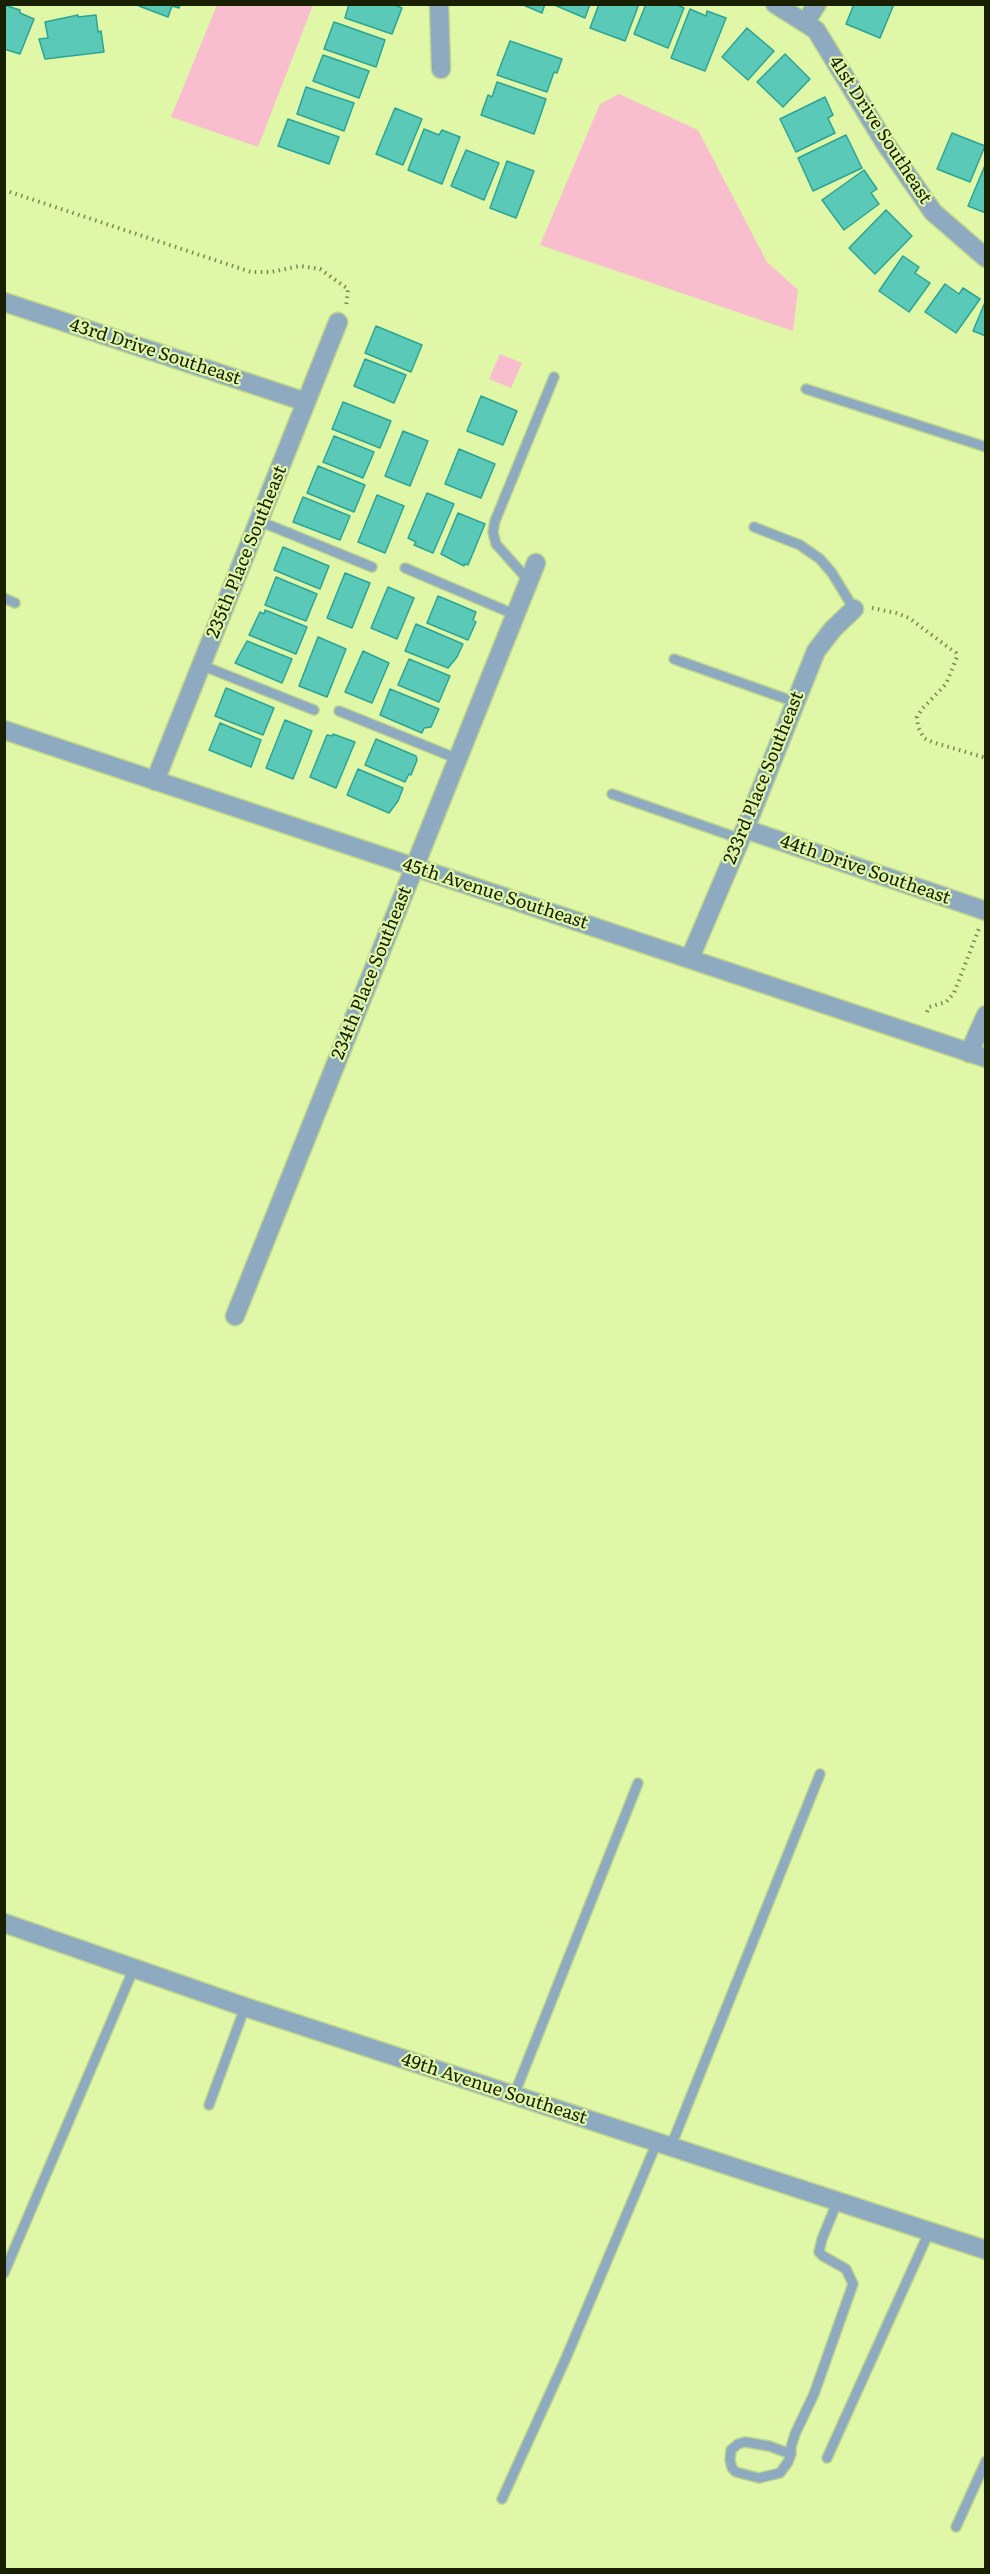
<!DOCTYPE html>
<style>
body{margin:0}
#map{position:relative;width:990px;height:2574px;overflow:hidden;background:#dff7a7;font-family:Literata,serif}
canvas{display:block}
.frame{position:absolute;inset:0;border:6px solid #192002;pointer-events:none}
</style>
<div id="map">
<canvas width="990" height="2574"></canvas>
<div class="frame"></div>
</div>
<script>
const context = document.querySelector('canvas').getContext('2d');
context.lineJoin = 'round';
function fill(path, color) { context.fillStyle = color; context.fill(path, 'evenodd'); }
const poly = rows => new Path2D(rows.map(r => 'M' + r).join(''));
function stroke(path, color, width, dash) { context.strokeStyle = color; context.lineWidth = width; context.lineCap = dash ? 'butt' : 'round'; context.setLineDash(dash || []); context.stroke(path); }
function write(font, color, halo, rows, align = 'center') {
  context.font = font + ' Literata,serif'; context.lineWidth = 4.5; context.setLineDash([]); context.textBaseline = 'middle'; context.strokeStyle = halo; context.fillStyle = color; for (const [text, x, y, turn = 0] of rows) {
    context.save(); context.translate(x, y); context.rotate((+turn || 0) * Math.PI / 180); context.textAlign = isNaN(turn) ? turn : align; if (halo) context.strokeText(text, 0, 0); context.fillText(text, 0, 0); context.restore();
  }
}
const green = poly([
 [217,5,313,5,258,147,171,117],
 [619,94,698,130,767,262,798,290,793,331,540,245,600,104],
 [500,354,522,363,511,388,489,379]
]);
const building = poly([
 [139,4,180,4,179,8,172,6,168,17,139,6,139,4],
 [349,4,392,4,402,8,392,34,345,18,349,4],
 [521,4,545,4,542,13,521,4],
 [552,4,590,4,585,18,552,4],
 [599,4,639,4,625,41,590,28,599,4],
 [646,4,675,4,684,8,668,48,634,34,646,4],
 [854,4,894,4,880,38,846,24,854,4],
 [4,5,20,10,20,13,34,19,20,54,4,49,4,5],
 [690,9,706,16,707,11,726,18,705,71,671,58,690,9],
 [78,15,78,17,96,15,98,32,101,31,104,52,45,59,39,39,48,38,45,22,78,15],
 [334,22,385,40,376,67,324,49,334,22],
 [747,28,774,51,748,80,722,57,747,28],
 [510,41,562,59,557,73,554,72,547,92,497,75,510,41],
 [785,54,810,79,783,107,757,82,785,54],
 [323,55,369,71,359,98,313,81,323,55],
 [497,82,546,99,534,134,481,115,488,95,492,97,497,82],
 [306,87,354,103,344,131,297,114,306,87],
 [825,97,833,115,828,118,835,133,796,152,780,119,825,97],
 [395,108,422,119,403,165,376,154,395,108],
 [288,119,339,137,329,164,278,146,288,119],
 [424,129,439,135,442,130,460,137,442,184,408,170,424,129],
 [952,133,985,146,970,182,937,169,952,133],
 [846,135,862,168,813,191,798,158,846,135],
 [466,150,499,163,484,200,451,186,466,150],
 [507,161,534,171,516,218,490,208,507,161],
 [986,163,986,213,968,206,986,163],
 [864,170,877,189,871,193,879,204,844,230,822,200,864,170],
 [886,210,912,236,875,274,849,248,886,210],
 [903,256,919,267,915,273,930,283,909,312,879,291,903,256],
 [945,284,959,294,963,288,980,299,956,333,925,312,945,284],
 [986,300,986,336,973,331,986,300],
 [376,326,422,345,411,372,365,353,376,326],
 [365,359,406,375,394,403,354,386,365,359],
 [481,396,517,411,503,445,467,431,481,396],
 [343,402,391,421,380,448,332,429,343,402],
 [403,431,428,441,410,486,385,476,403,431],
 [334,436,374,452,363,478,323,462,334,436],
 [459,449,495,464,481,498,445,484,459,449],
 [318,466,365,485,354,512,307,493,318,466],
 [427,493,454,504,433,553,414,545,416,542,408,538,427,493],
 [377,495,404,506,385,553,358,542,377,495],
 [303,497,350,516,340,540,293,522,303,497],
 [458,513,485,524,468,565,465,564,464,566,441,554,458,513],
 [283,547,329,566,320,589,274,570,283,547],
 [345,573,370,583,352,628,327,618,345,573],
 [276,577,317,594,306,621,265,605,276,577],
 [388,587,414,598,397,639,371,628,388,587],
 [438,596,476,612,473,620,476,622,468,640,427,623,438,596],
 [265,610,307,627,296,654,249,635,260,612,264,614,265,610],
 [416,624,463,644,457,657,448,668,405,651,416,624],
 [318,637,346,649,327,697,299,686,318,637],
 [247,641,292,659,282,683,235,663,247,641],
 [363,651,389,663,372,703,345,692,363,651],
 [409,659,450,676,439,702,398,685,409,659],
 [226,688,274,708,263,735,215,716,226,688],
 [390,689,439,709,431,727,424,728,422,733,380,715,390,689],
 [285,720,312,731,293,779,266,768,285,720],
 [220,723,261,740,251,767,209,750,220,723],
 [333,734,355,742,336,788,310,777,327,735,332,736,333,734],
 [376,739,416,756,417,760,411,775,409,774,405,782,365,765,376,739],
 [358,769,403,788,398,801,389,813,347,795,358,769]
]);
const path = poly([
 [4,190,251,272,271,272,300,266,320,269,348,289,346,307],
 [872,608,896,613,909,618,956,653,957,657,946,684,922,709,917,717,918,727,924,738,932,742,986,758],
 [927,1012,929,1007,946,1002,954,993,980,926]
]);
const service = poly([
 [806,389,986,447],
 [259,521,372,567],
 [754,527,800,545,820,559,832,573,854,609],
 [405,568,516,615],
 [529,581,496,544,493,532,495,521,554,377],
 [4,598,15,603],
 [674,659,795,702],
 [201,665,314,710],
 [339,711,458,759],
 [612,794,741,839],
 [514,2095,638,1783],
 [209,2105,245,2007],
 [671,2146,820,1774],
 [4,2273,134,1968],
 [791,2454,769,2446,745,2442,738,2444,731,2450,730,2460,732,2468,736,2472,759,2478,780,2473,788,2462,791,2454,791,2447,795,2434,814,2394,853,2284,846,2269,823,2256,819,2252,822,2239,838,2200],
 [827,2458,930,2230],
 [502,2499,566,2358,657,2142],
 [956,2527,986,2461]
]);
const minor = poly([
 [439,4,441,69],
 [775,4,816,30,885,143,933,212,986,258],
 [805,23,817,4],
 [4,302,306,402],
 [155,781,338,322],
 [745,829,986,911],
 [690,958,745,829,816,651,833,629,854,609],
 [969,1053,986,1015],
 [235,1316,536,563],
 [4,1923,245,2007,986,2250]
]);
const tertiary = poly([
 [4,730,986,1058]
]);
const streetNames = [
 ["41st Drive Southeast",880,130,57],
 ["43rd Drive Southeast",155,352,18],
 ["235th Place Southeast",247,552,-68],
 ["233rd Place Southeast",764,778,-68],
 ["44th Drive Southeast",865,870,19],
 ["45th Avenue Southeast",495,894,18],
 ["234th Place Southeast",372,973,-68],
 ["49th Avenue Southeast",494,2089,18]
];
fill(green, '#f9becd');
fill(building, '#5ac9b8');
stroke(building, '#2ea494', 1.5);
stroke(service, '#bfd58d', 12);
stroke(minor, '#bfd58d', 21);
stroke(tertiary, '#bfd58d', 21);
stroke(path, '#798952', 4, [1.5, 4.5]);
stroke(service, '#8daac1', 9);
stroke(minor, '#8daac1', 18);
stroke(tertiary, '#8daac1', 18);
write('18px', '#192002', '#dff7a7', streetNames);
</script>
